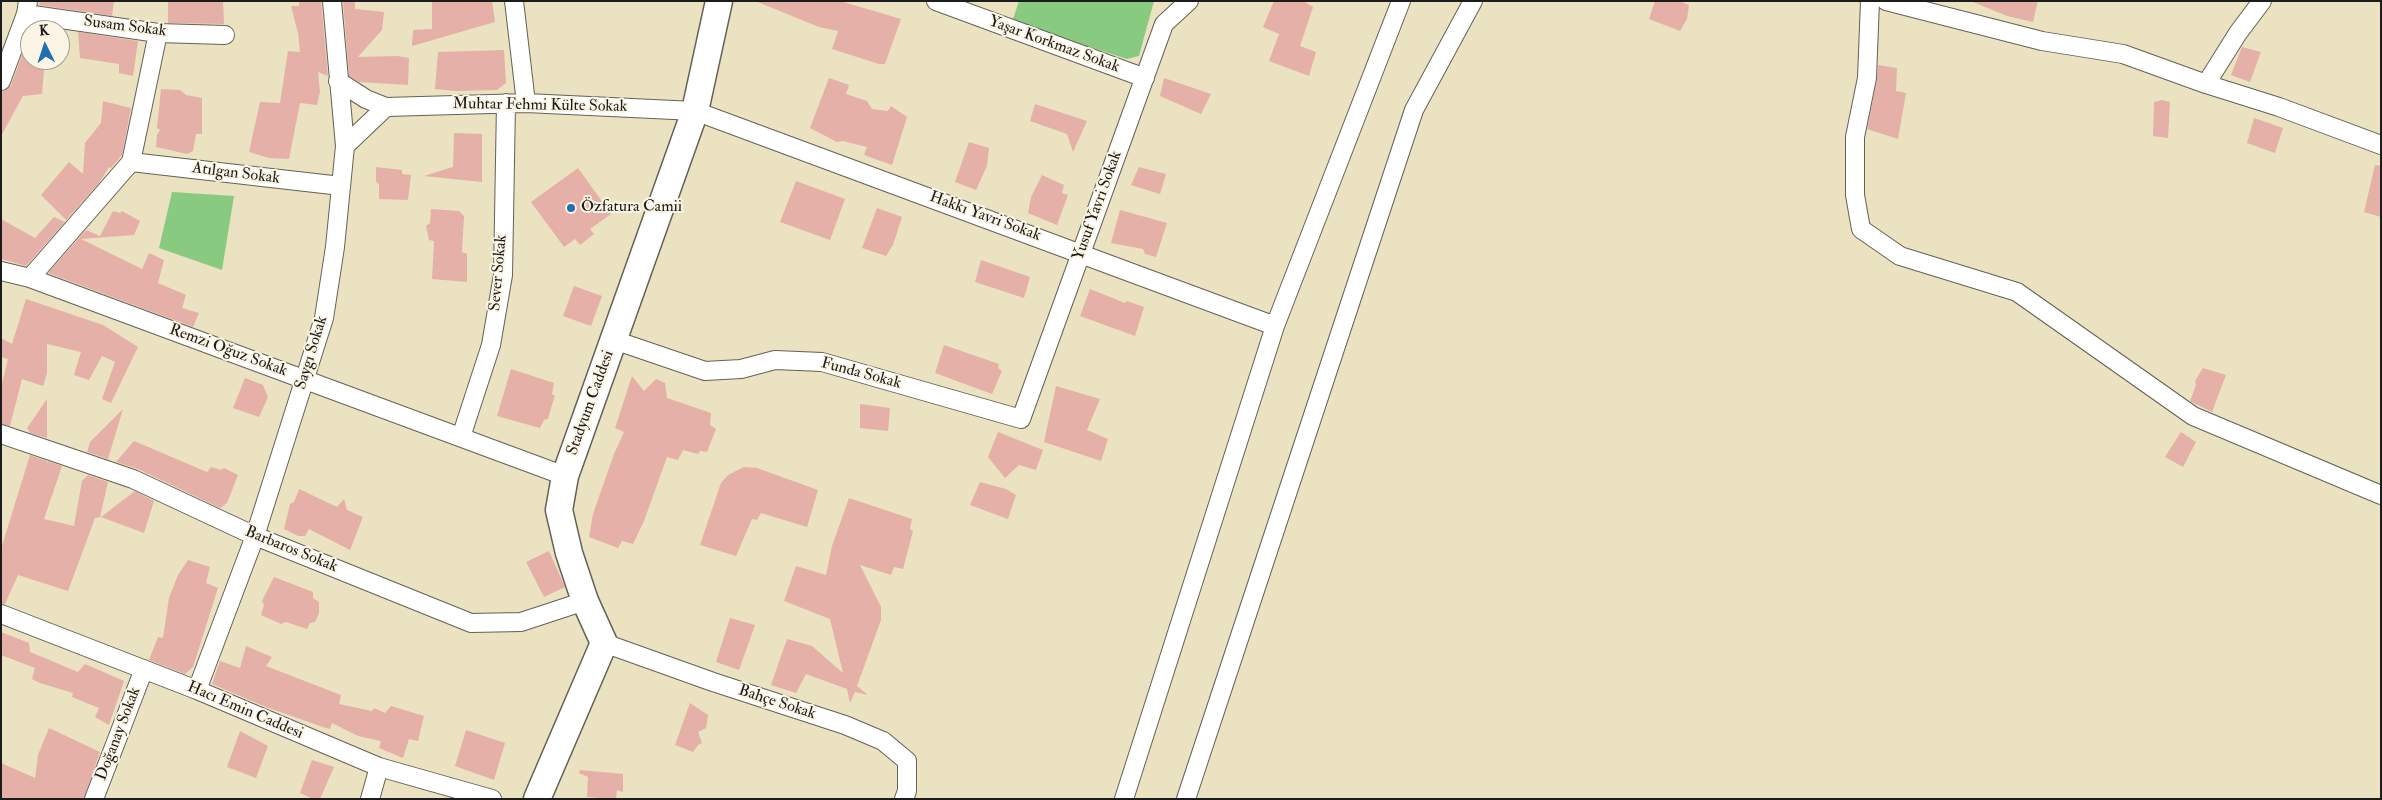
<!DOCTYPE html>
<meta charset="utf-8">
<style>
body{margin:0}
#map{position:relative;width:2382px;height:800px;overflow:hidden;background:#eae2c0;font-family:"IM FELL Double Pica",serif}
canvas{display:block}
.frame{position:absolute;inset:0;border:2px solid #1c1c1c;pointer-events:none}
.north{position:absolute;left:20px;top:20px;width:50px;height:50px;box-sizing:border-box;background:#fcf5e5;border:1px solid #a29e95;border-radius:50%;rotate:356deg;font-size:14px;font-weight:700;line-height:20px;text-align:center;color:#1c1c1c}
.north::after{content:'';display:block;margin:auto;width:18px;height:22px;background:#1f6fb2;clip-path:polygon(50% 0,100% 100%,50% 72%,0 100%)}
</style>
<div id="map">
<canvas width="2382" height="800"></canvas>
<div class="frame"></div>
<div class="north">K</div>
</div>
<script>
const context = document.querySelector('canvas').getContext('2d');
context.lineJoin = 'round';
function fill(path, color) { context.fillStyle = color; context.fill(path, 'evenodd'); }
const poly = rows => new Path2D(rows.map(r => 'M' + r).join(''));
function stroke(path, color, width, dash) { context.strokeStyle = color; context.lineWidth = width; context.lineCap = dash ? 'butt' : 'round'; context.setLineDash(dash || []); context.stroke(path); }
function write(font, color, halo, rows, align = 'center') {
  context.font = font + ' "IM FELL Double Pica",serif'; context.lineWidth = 4; context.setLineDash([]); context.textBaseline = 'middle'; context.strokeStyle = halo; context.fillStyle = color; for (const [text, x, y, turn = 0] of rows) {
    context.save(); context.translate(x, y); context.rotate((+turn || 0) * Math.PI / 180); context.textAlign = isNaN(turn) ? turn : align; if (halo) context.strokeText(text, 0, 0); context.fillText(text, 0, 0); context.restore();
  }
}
const green = poly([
 [1019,1,1154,1,1139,56,1127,59,1012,22],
 [172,192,234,196,222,270,159,248]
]);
const building = poly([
 [40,1,114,1,112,16,39,5],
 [168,1,223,1,224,24,168,23],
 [299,1,321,1,328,76,318,72,320,92,317,105,300,103,289,159,269,158,249,152,260,102,280,103,288,51,300,52,298,33,291,6,299,6],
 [343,1,355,1,355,9,384,12,382,30,358,57,397,56,409,58,408,85,359,82,349,76],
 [432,1,492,1,495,22,412,46,413,30,432,29],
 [755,1,840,1,901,19,885,64,879,64,832,49,838,31,819,27],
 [1274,1,1303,1,1313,7,1300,46,1316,52,1309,76,1269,61,1279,34,1263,27],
 [1655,1,1679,1,1689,5,1687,19,1680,31,1649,19],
 [2038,1,2033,22,2007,16,1973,2],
 [78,32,138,41,133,76,119,73,119,64,80,58],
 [30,34,30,60,44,70,42,94,23,96,1,136,1,93,11,85],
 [2242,47,2261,52,2250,82,2231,75],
 [504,50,506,83,497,90,456,91,435,89,438,52],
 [1878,65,1897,68,1896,91,1906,93,1898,139,1867,129,1877,80],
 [829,78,849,85,846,94,867,101,872,109,888,111,891,106,907,117,892,165,864,155,867,147,843,141,837,142,810,128],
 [1164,78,1211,94,1201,114,1160,96],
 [161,89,180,90,186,95,202,98,202,134,196,134,193,151,187,154,156,147,157,135,160,130,157,128],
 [2162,100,2170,102,2168,138,2153,136,2154,102],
 [103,101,131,108,122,155,111,168,109,167,99,183,66,220,41,195,69,162,83,174,85,143,101,123],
 [1035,104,1087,121,1073,152,1067,134,1030,121],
 [2254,118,2283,128,2275,153,2247,143],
 [454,133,482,134,482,182,424,176,453,167],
 [969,142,989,148,987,166,976,190,955,182],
 [2375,165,2381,166,2381,217,2364,212],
 [376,167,402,170,402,174,411,175,408,200,379,199,379,184,376,182],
 [1139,167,1166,174,1160,194,1131,185],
 [578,168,611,214,590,229,594,234,580,245,575,239,564,247,531,202],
 [1042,175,1064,185,1062,193,1068,195,1057,225,1028,213,1031,197],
 [796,181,845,199,830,240,780,222],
 [877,208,902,217,893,245,886,256,862,248],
 [431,209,459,211,464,216,462,252,467,254,467,282,432,279,434,241,429,240,426,226,430,223],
 [1120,210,1167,223,1156,257,1145,254,1143,249,1111,243],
 [113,211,120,213,122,211,140,221,134,235,81,239,142,269,149,253,164,260,158,283,186,295,182,308,199,313,193,327,48,273,86,230,100,236],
 [54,217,65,222,26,266,1,259,1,219,35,238],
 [981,260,1030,277,1024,298,975,282],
 [574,286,602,296,591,326,563,316],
 [1090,289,1125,303,1127,301,1144,307,1135,336,1080,316],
 [26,299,103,325,138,347,111,403,102,399,115,362,102,356,89,380,74,375,81,352,47,344,47,373,43,386,22,379,10,426,1,424,1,388,8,359,1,357,1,338,12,344],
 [944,345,999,364,998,368,1002,371,992,394,935,373],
 [2203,368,2226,375,2212,412,2190,401,2196,385,2195,381],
 [511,369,554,383,552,394,555,396,551,408,548,419,544,420,540,428,497,416],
 [632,376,644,391,656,379,665,383,667,398,711,413,710,425,716,429,707,452,700,451,698,454,683,450,678,460,667,457,644,521,633,544,622,541,618,548,589,537,593,514,614,454,624,432,615,428],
 [245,378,263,385,268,397,259,417,233,408],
 [1056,386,1100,399,1087,430,1108,439,1101,461,1044,442],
 [47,399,47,438,30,433,27,428],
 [860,404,890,408,888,431,860,428],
 [123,409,108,459,87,452,90,442],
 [998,432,1043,450,1036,470,1019,465,1005,478,988,457],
 [2181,432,2196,442,2183,467,2165,457],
 [134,441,207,472,211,467,221,470,224,468,238,475,227,503,220,508,138,469,116,462],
 [30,455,47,461,47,464,48,461,62,466,44,519,74,526,82,481,88,475,108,482,100,517,95,518,68,591,18,575,5,604,1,604,1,549],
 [744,467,757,468,818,490,807,527,761,513,757,520,752,519,736,556,700,545,721,483,728,475],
 [980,482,1006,489,1016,495,1008,519,970,505],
 [299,489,337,507,344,499,347,510,363,517,350,550,309,529,305,536,298,536,284,529,290,504,294,502],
 [135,491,154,501,144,533,101,517],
 [849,498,912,519,910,529,913,531,903,569,894,567,891,575,860,565,881,607,881,620,857,686,868,695,855,692,850,703,847,689,806,674,796,693,771,685,787,639,812,646,843,673,830,619,784,601,796,566,826,575,832,546],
 [549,551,565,587,544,597,526,562],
 [188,560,210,567,206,583,218,588,193,667,185,674,149,660,158,637,163,638,169,598,178,575],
 [274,577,313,592,313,598,319,602,319,613,315,622,310,623,307,629,286,622,281,624,261,615,264,605,262,601],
 [730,618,755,625,739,670,716,662],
 [1,632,29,643,30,652,78,672,85,664,124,681,109,725,95,717,99,708,72,697,73,693,40,683,32,679,35,668,1,655],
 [246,646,272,657,266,666,341,695,339,704,372,711,374,708,385,713,391,706,424,716,418,741,409,739,403,758,379,748,381,741,358,736,332,723,330,729,323,727,266,707,212,684,220,661,240,668],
 [690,703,708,715,706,728,698,732,702,743,698,745,693,752,675,745],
 [49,728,100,752,84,799,1,799,1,763,35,778,38,755],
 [466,730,505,743,494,780,455,766],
 [240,731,268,746,256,778,227,767],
 [312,760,334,767,320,799,313,799,300,793],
 [580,770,623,774,623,792,617,790,616,799,587,797,588,777,579,773]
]);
const street = poly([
 [514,1,526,103],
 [936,1,1145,78],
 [1870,1,1867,78,1855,137,1855,195,1861,229,1900,256,2017,292,2193,416,2381,495],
 [1886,1,2042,41,2123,54,2206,84,2279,107,2381,145],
 [26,14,158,33,225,35],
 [1,81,26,14,28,1],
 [338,81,366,99,386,107,526,103,695,111,1275,326],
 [2206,84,2238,33,2262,1],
 [345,146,386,107],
 [131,162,341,186],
 [1,271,30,278,565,476],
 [30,278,131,162,158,33],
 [614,340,705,371,741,369,775,360,822,362,1021,419,1164,24,1189,1],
 [1,434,133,479,255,536,471,623,521,622,585,601],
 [461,437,491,345,503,275,506,103],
 [1,614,197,690,379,767,492,799],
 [604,643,713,682,845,725,883,741,907,761,907,791,904,799],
 [197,690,255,536,324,318,335,247,345,146,332,1],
 [94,799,144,669],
 [370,799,379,767],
 [1124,799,1275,326,1401,1],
 [1186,799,1414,110,1473,1]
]);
const secondary = poly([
 [537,799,604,643,585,601,569,553,559,510,565,476,695,111,719,1]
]);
const markers = [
 [571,208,5,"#1f6fb2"]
];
const streetNames = [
 ["Susam Sokak",125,27,7],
 ["Yaşar Korkmaz Sokak",1054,45,20],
 ["Muhtar Fehmi Külte Sokak",540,106,1],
 ["Atılgan Sokak",236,174,7],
 ["Yusuf Yavri Sokak",1098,206,-70],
 ["Hakkı Yavri Sokak",985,217,20],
 ["Sever Sokak",499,273,-85],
 ["Remzi Oğuz Sokak",228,351,20],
 ["Saygı Sokak",312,353,-73],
 ["Funda Sokak",861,374,15],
 ["Stadyum Caddesi",591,403,-70],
 ["Barbaros Sokak",291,550,22],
 ["Bahçe Sokak",777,703,18],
 ["Hacı Emin Caddesi",245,711,23],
 ["Doğanay Sokak",119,734,-69]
];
const poiNames = [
 ["Özfatura Camii",581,208]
];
fill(green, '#89ca81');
fill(building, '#e5b0a7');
stroke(street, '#646155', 20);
stroke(secondary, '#646155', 29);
stroke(street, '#fff', 18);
stroke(secondary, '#fff', 26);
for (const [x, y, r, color] of markers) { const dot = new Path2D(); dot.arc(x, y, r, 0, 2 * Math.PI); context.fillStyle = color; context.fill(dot); stroke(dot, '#fcf5e5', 2); }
write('16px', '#1c1c1c', '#fcf5e5', streetNames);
write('16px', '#1c1c1c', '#fcf5e5', poiNames, 'left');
</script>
